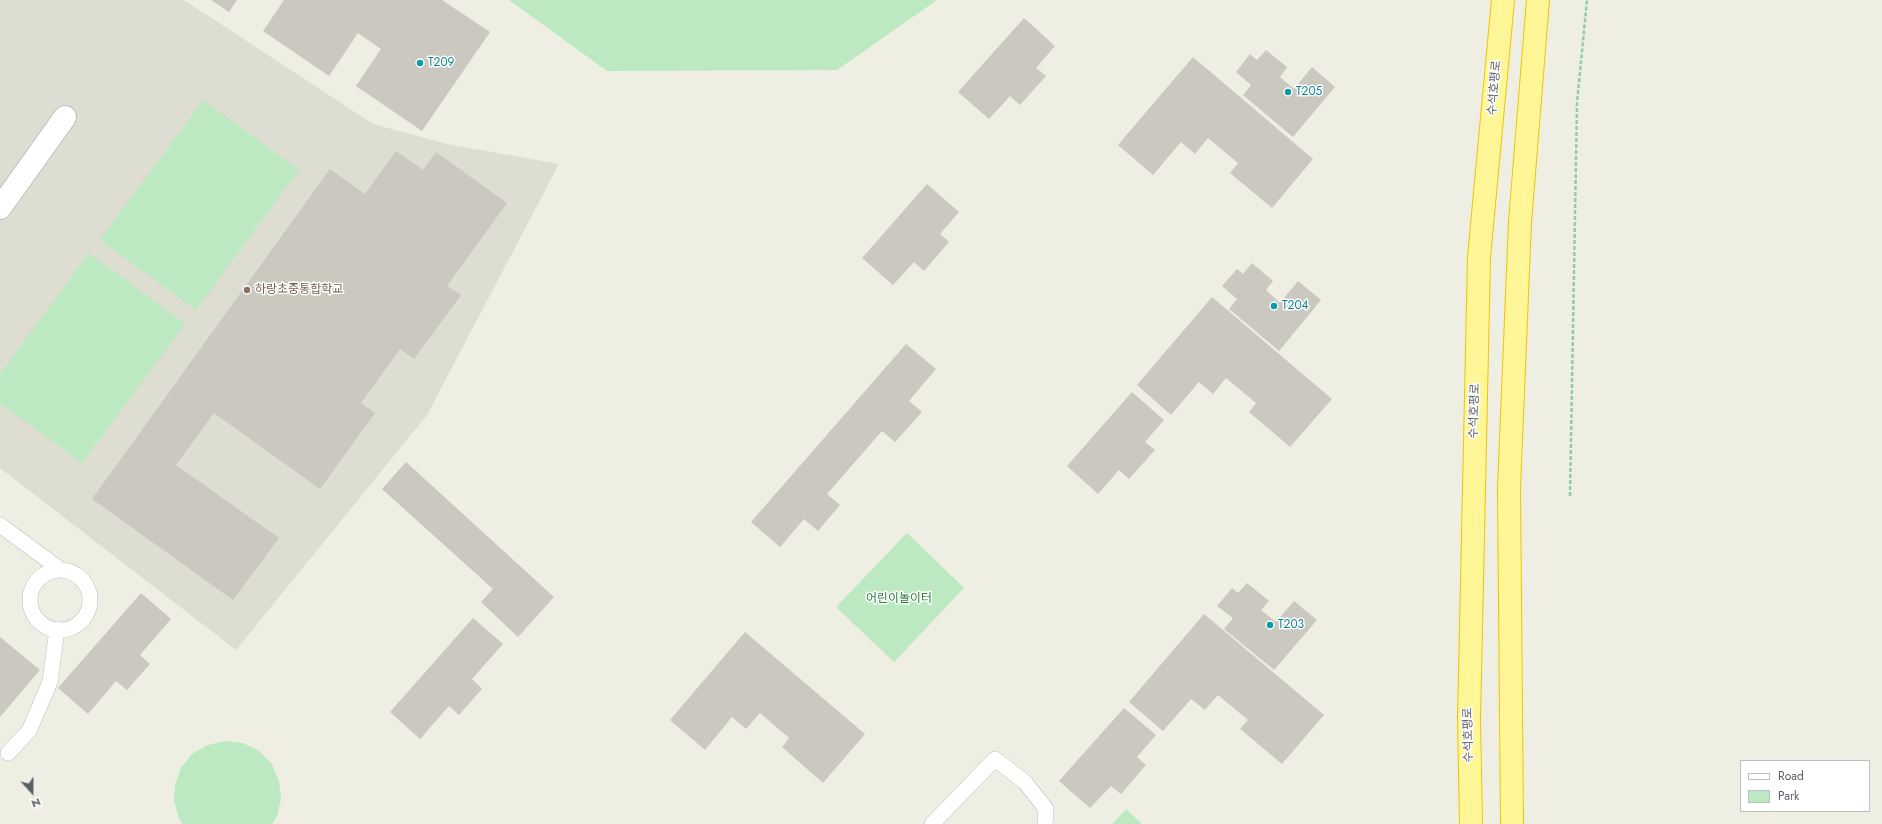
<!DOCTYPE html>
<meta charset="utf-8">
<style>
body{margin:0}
#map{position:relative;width:1882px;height:824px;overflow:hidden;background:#efeee2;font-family:Jost,sans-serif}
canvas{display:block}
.legend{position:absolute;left:1740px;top:760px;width:130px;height:52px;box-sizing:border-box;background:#fff;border:1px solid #bdbfc1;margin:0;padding:5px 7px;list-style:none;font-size:12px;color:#5a5e65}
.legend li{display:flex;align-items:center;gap:8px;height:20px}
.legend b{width:20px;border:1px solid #bdbfc1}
.north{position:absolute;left:12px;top:772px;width:40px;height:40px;-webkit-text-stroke:3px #fff;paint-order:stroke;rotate:159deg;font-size:11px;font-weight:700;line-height:16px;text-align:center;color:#5a5e65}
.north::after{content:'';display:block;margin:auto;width:14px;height:18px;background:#5a5e65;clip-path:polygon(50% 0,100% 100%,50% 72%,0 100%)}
</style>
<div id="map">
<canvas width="1882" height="824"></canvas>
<ul class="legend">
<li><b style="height:5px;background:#fff"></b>Road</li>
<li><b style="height:11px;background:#bce9c2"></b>Park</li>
</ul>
<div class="north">N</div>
</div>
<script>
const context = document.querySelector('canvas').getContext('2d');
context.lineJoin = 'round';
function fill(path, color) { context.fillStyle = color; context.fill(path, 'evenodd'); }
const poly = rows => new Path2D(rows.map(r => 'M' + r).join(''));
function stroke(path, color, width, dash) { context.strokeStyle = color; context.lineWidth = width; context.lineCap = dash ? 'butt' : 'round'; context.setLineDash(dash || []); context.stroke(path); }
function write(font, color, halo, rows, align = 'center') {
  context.font = font + ' Jost,"Noto Sans KR",sans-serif'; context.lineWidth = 3; context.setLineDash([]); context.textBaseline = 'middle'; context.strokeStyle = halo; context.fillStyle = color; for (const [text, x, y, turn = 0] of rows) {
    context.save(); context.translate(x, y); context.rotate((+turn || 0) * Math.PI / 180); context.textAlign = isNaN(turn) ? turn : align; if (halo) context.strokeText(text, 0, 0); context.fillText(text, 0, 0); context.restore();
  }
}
const education = poly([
 [0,0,184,0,373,124,447,144,559,164,427,415,236,650,0,468]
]);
const green = poly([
 [509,0,937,0,837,70,607,71],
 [203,100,299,170,196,310,100,240],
 [89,253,185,324,82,463,0,403,0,374],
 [907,533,964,588,894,662,836,607],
 [225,741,243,743,259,751,272,764,279,781,281,798,277,816,272,824,183,824,179,818,174,801,175,784,181,768,192,754,208,745],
 [1126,809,1142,824,1112,824]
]);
const building = poly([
 [211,0,237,0,229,12],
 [284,0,442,0,490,32,422,131,356,86,381,49,358,33,329,76,263,31],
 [1024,18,1055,46,1036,68,1046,76,1020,105,1010,96,989,119,958,92],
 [1266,50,1287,67,1280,77,1294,89,1312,67,1335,87,1293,137,1243,95,1251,85,1236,72,1250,54,1257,60],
 [1193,57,1313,159,1272,208,1230,173,1238,163,1208,138,1195,154,1181,142,1153,175,1118,145],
 [396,151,423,170,436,152,507,203,447,286,461,295,414,359,400,349,361,403,375,413,320,489,214,413,176,465,279,538,233,600,92,499,330,169,365,194],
 [927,184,959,212,940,234,949,242,924,271,914,262,893,285,862,258],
 [1252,263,1273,281,1266,290,1280,303,1298,281,1321,300,1279,351,1229,309,1237,299,1222,286,1237,269,1243,274],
 [1212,297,1332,399,1290,447,1249,412,1256,403,1226,378,1213,394,1199,382,1171,415,1137,385],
 [906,344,936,369,909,401,922,412,895,442,882,431,827,494,840,505,818,531,804,519,780,547,751,522],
 [1132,392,1164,420,1145,442,1155,450,1129,479,1119,470,1098,494,1067,466],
 [406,462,554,597,518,637,481,602,493,589,382,489],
 [1247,583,1269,601,1261,610,1276,622,1294,601,1317,620,1274,670,1224,629,1233,618,1217,606,1232,588,1238,593],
 [141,593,171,619,140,655,150,664,127,690,116,681,88,714,58,688],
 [1204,614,1324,715,1282,764,1240,729,1248,720,1218,695,1205,710,1191,699,1163,731,1129,702],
 [473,618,503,644,472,679,482,689,459,715,449,706,420,739,390,712],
 [745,632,865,734,823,783,782,747,789,738,760,713,746,729,732,717,705,750,670,720],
 [0,637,40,670,0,717],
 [1124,708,1156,735,1137,757,1146,765,1121,794,1111,786,1090,808,1059,781]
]);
const path = poly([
 [1570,496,1577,103,1587,0]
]);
const service = poly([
 [0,525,61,570],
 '30 600a30 30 0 1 1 60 0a30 30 0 1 1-60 0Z',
 [8,753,29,731,50,682,57,629],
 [932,824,995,759,1025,782,1046,809,1045,824]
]);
const minor = poly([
 [0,208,65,117]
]);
const trunk = poly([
 [1471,824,1469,720,1479,257,1503,0],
 [1512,824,1509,488,1520,222,1538,0]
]);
const markers = [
 [420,63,4,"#0f9aa8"],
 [1288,92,4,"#0f9aa8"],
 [247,290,4,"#8d6e63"],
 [1274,306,4,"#0f9aa8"],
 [1270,625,4,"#0f9aa8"]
];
const cultureNames = [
 ["T209",428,63],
 ["T205",1296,92],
 ["T204",1282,306],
 ["T203",1278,625]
];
const streetNames = [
 ["수석호평로",1495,88,-85],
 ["수석호평로",1475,411,-88],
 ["수석호평로",1469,735,-91]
];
const educationNames = [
 ["하랑초중통합학교",255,290]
];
const parkNames = [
 ["어린이놀이터",899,599]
];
fill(education, '#deddd1');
fill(green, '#bce9c2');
fill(building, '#cac8bf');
stroke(service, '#bcbfc5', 16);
stroke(minor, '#bcbfc5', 24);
stroke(trunk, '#f1c400', 24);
stroke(path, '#94caab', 2.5, [4, 2]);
stroke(service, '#fff', 15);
stroke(minor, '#fff', 22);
stroke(trunk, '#fff698', 22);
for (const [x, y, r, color] of markers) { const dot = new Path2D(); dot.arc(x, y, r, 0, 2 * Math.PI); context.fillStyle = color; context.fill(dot); stroke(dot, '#fff', 1.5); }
write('12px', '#0d838f', '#fff', cultureNames, 'left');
write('12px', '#5a5e65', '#fff', streetNames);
write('12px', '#785e54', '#fff', educationNames, 'left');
write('12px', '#2b833a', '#fff', parkNames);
</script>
